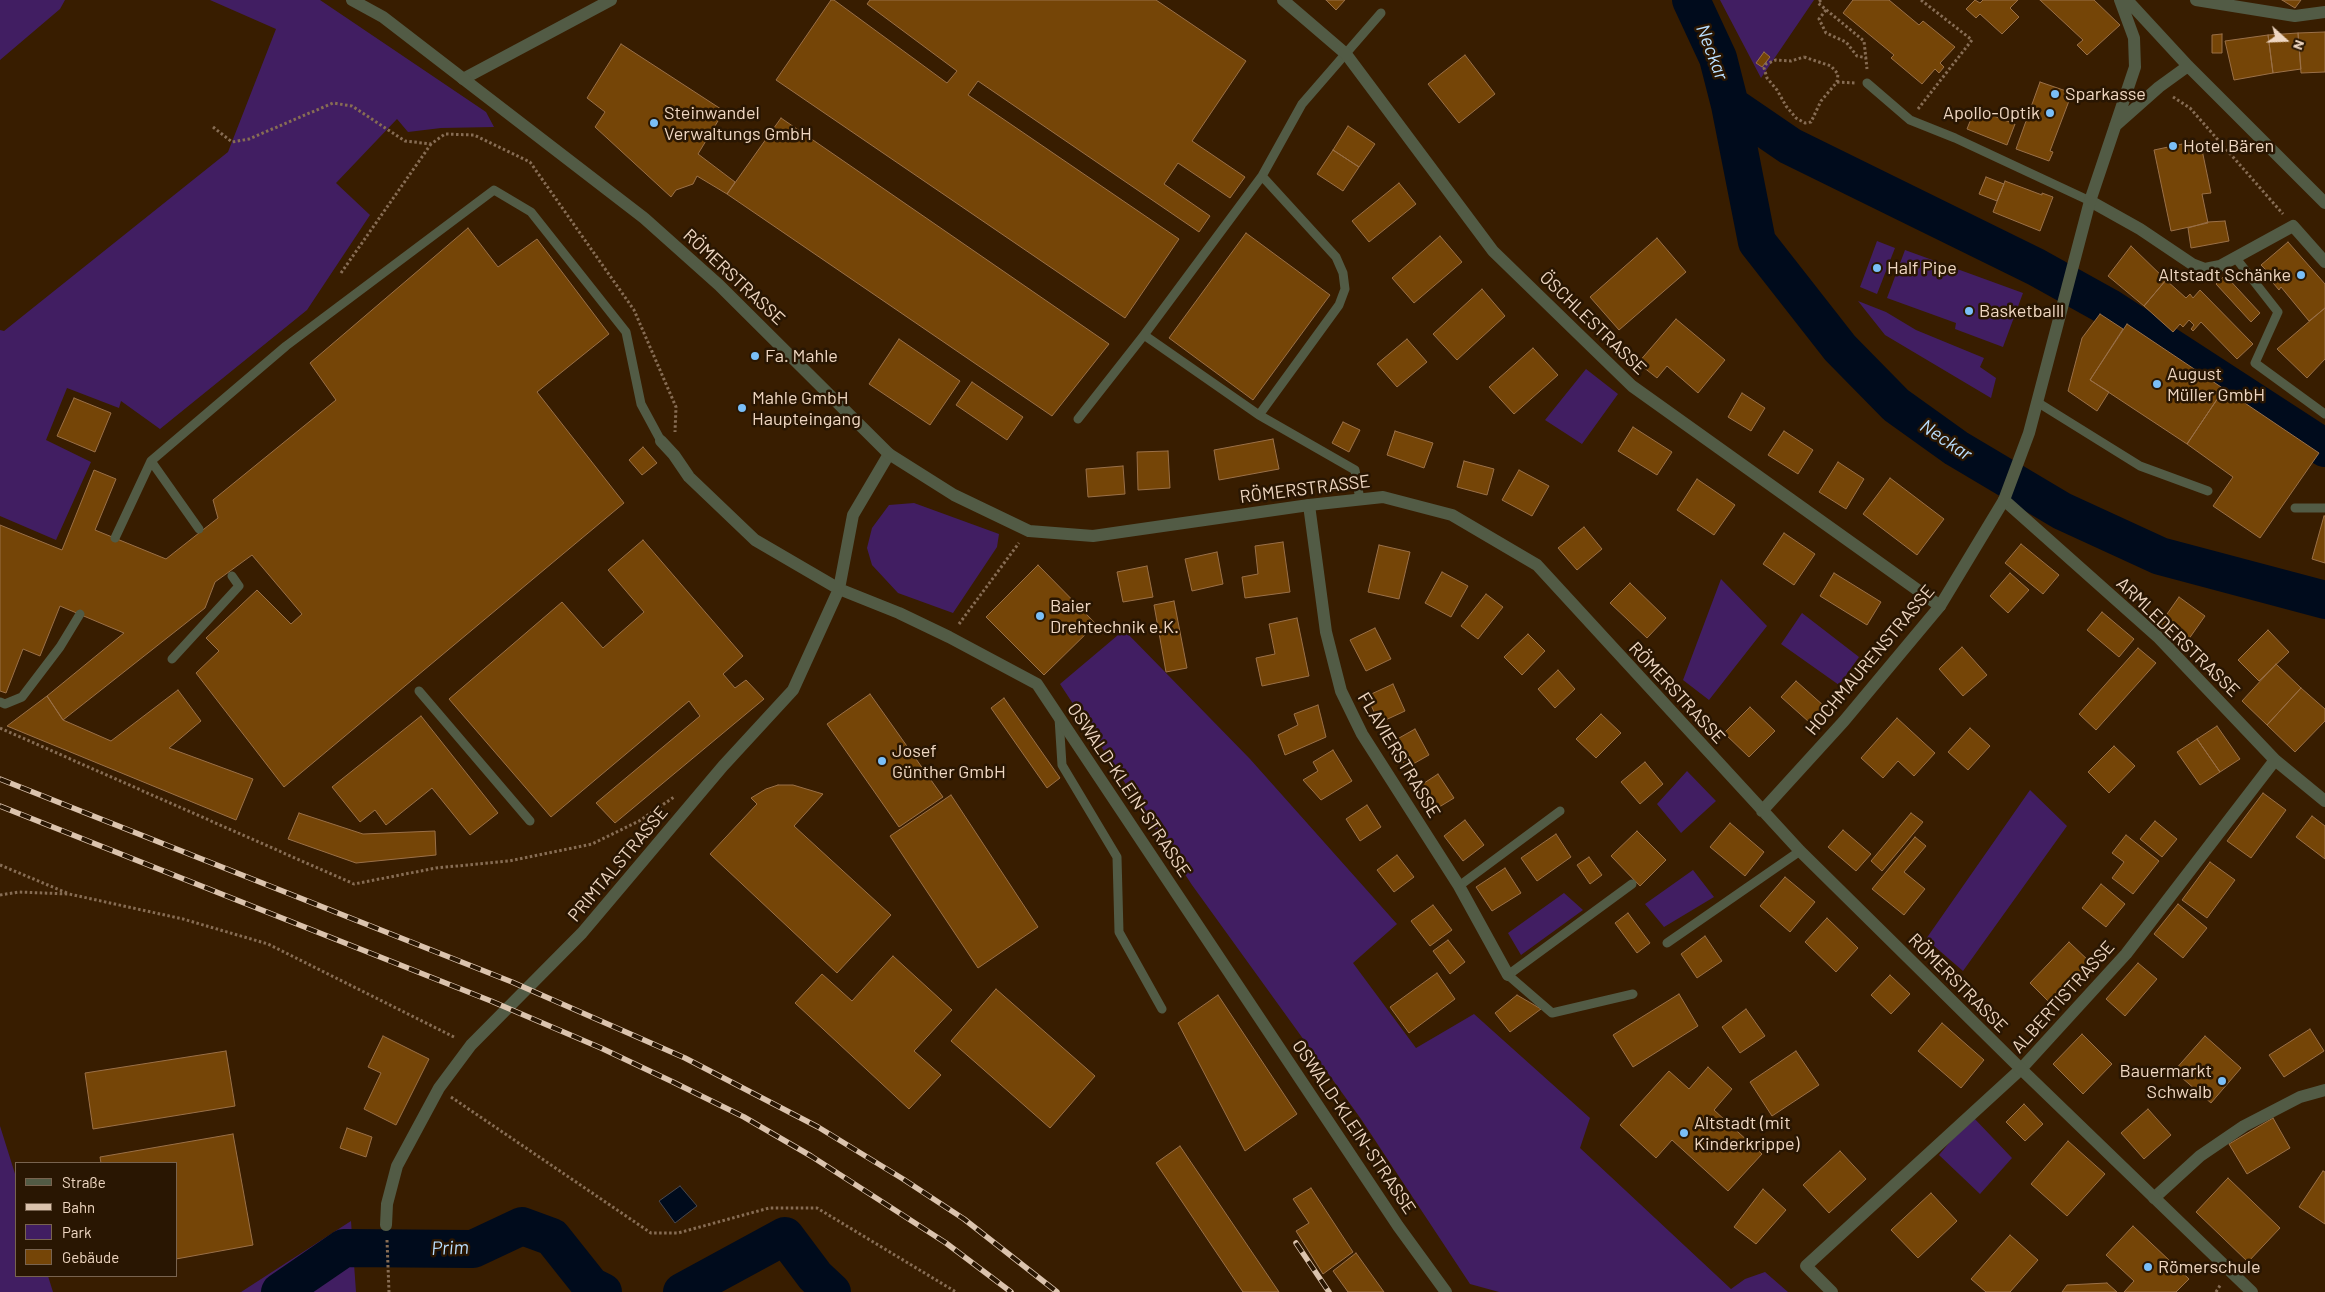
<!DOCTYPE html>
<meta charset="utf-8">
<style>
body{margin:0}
#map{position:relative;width:2325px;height:1292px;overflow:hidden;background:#381d00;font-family:Barlow,sans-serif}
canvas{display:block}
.legend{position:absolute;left:15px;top:1162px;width:162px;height:115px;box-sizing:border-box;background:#291602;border:1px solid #78634f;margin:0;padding:6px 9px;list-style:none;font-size:15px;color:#efd7c2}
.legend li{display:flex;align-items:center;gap:10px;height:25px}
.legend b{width:25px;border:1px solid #78634f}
.north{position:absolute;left:2260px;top:15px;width:50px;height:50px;-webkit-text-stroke:4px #291602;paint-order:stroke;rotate:110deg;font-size:14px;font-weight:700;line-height:20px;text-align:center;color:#efd7c2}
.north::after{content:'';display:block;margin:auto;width:18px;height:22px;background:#efd7c2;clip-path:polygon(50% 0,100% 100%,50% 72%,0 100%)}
</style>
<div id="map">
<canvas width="2325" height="1292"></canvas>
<ul class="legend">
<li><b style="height:6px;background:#525b45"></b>Straße</li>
<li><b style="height:6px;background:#dbc3ad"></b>Bahn</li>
<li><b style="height:14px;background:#411e62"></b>Park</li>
<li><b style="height:14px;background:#754507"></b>Gebäude</li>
</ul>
<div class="north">N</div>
</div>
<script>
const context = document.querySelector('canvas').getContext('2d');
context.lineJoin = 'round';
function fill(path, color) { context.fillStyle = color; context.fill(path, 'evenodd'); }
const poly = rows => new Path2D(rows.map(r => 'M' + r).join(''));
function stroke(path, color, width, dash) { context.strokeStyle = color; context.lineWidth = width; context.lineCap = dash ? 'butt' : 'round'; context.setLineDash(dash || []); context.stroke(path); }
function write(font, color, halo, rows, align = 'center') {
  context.font = font + ' Barlow,sans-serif'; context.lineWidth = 5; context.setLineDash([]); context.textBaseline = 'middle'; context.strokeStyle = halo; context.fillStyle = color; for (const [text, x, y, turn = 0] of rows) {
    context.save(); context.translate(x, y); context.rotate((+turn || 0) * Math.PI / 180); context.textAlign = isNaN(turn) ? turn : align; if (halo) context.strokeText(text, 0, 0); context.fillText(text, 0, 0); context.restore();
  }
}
const green = poly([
 [0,0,65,0,60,9,0,60],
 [210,0,320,0,486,112,494,127,441,128,408,132,397,119,336,183,370,215,307,310,160,429,121,401,119,408,67,388,46,440,91,462,56,540,0,516,0,330,4,331,228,152,276,29],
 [1720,0,1814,0,1761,78],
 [1877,241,1895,248,1877,294,1860,287],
 [1905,250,2023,293,2003,347,1955,329,1956,323,1887,298],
 [1858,301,1886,312,1916,330,1984,358,1980,367,1996,378,1991,398,1885,335],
 [1586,369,1618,394,1582,444,1545,420],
 [914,503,999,534,997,547,953,613,898,593,872,565,867,548,872,528,889,505],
 [1721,579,1767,626,1709,700,1683,680],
 [1802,613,1859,657,1839,685,1781,644],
 [1124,630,1250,759,1397,924,1353,963,1416,1048,1474,1014,1590,1118,1580,1148,1731,1289,1745,1279,1765,1272,1788,1292,1499,1292,1470,1284,1361,1119,1192,885,1060,684],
 [1687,771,1716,801,1681,833,1657,804],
 [2030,790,2067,826,1963,971,1926,939],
 [1693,870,1714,897,1664,927,1645,904],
 [1564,893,1583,910,1521,955,1508,933],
 [1972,1116,2012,1158,1980,1194,1939,1155],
 [0,1126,16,1177,16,1276,48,1276,53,1292,0,1292],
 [351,1221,356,1292,241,1292]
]);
const water = poly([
 [680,1186,697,1206,675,1223,659,1201,680,1186]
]);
const river = poly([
 [1691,0,1718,58,1730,105,1757,242,1840,348,1896,405,1956,448,2062,511,2160,556,2325,600],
 [1730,105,1790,146,2036,267,2108,307,2325,448],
 [280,1292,344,1248,473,1249,522,1226,552,1237,591,1286,603,1292],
 [682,1292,785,1236,815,1276,832,1292]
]);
const building = poly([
 [831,0,834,0,947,83,957,71,867,4,870,0,1156,0,1246,61,1192,141,1245,177,1230,198,1178,163,1164,184,1210,216,1199,232,978,81,968,95,1179,239,1125,318,776,80,831,0],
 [1326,0,1345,0,1336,10,1326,0],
 [1889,0,1919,25,1923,21,1955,47,1940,63,1944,67,1939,73,1935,69,1922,84,1891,58,1894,55,1843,13,1853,0,1889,0],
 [1975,0,1980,3,1983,0,2018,0,2010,8,2019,17,2002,34,1980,14,1976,18,1966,9,1975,0],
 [2040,0,2094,0,2120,25,2087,55,2077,45,2083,40,2040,0],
 [2282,0,2301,0,2295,8,2282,0],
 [2325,32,2325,72,2301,73,2298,33,2325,32],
 [2298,33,2301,69,2273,73,2268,35,2298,33],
 [2222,34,2222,53,2212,53,2212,35,2222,34],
 [2268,35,2273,73,2234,80,2225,41,2268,35],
 [621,44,724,111,698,154,735,182,727,194,697,176,693,184,676,190,671,197,595,127,605,112,587,98,621,44],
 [1764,52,1770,57,1762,67,1756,63,1764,52],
 [1465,55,1495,94,1459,123,1428,84,1465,55],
 [2040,82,2072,93,2050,151,2053,152,2049,161,2016,149,2040,82],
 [1975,109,2015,124,2007,145,1967,129,1975,109],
 [781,118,1109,344,1052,416,727,194,781,118],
 [1348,126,1375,144,1359,167,1333,150,1348,126],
 [2192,142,2192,147,2201,145,2211,193,2202,194,2208,223,2171,231,2154,150,2192,142],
 [1333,150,1359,167,1343,191,1317,174,1333,150],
 [1986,177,2004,184,1997,201,1979,194,1986,177],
 [2005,181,2042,195,2042,193,2053,197,2040,231,1993,212,2005,181],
 [1399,183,1416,204,1369,242,1352,221,1399,183],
 [2225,221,2229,241,2191,248,2188,228,2208,222,2225,221],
 [468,228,498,267,537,239,609,334,537,392,624,503,284,787,196,673,219,651,206,638,257,590,291,624,302,614,252,555,215,582,205,608,63,720,47,696,124,633,60,606,40,656,23,649,6,693,0,691,0,525,62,550,94,470,116,479,95,530,166,559,218,518,213,500,336,400,310,363,468,228],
 [1246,233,1330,295,1253,400,1169,338,1246,233],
 [1440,236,1462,262,1414,303,1392,278,1440,236],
 [1657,238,1686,272,1619,330,1590,297,1657,238],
 [2288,242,2325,284,2325,308,2309,321,2281,287,2279,290,2268,277,2270,274,2261,265,2288,242],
 [2131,246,2166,280,2144,306,2108,276,2131,246],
 [2225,275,2260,313,2251,322,2216,284,2225,275],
 [2166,280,2186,298,2190,294,2193,298,2200,290,2253,344,2237,359,2201,322,2193,331,2191,329,2194,325,2189,320,2183,327,2180,324,2173,332,2144,306,2166,280],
 [1482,289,1505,316,1457,360,1433,334,1482,289],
 [2325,308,2325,359,2307,378,2277,349,2325,308],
 [2100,314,2123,329,2090,380,2109,392,2097,411,2068,391,2082,338,2100,314],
 [1676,319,1725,360,1698,393,1667,366,1657,378,1638,363,1676,319],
 [2127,324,2224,389,2187,444,2090,380,2127,324],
 [899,339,960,381,930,425,869,384,899,339],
 [1407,339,1427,362,1397,387,1377,364,1407,339],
 [1533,348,1558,375,1514,414,1489,387,1533,348],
 [972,382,1023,417,1007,440,956,405,972,382],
 [2224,389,2319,453,2260,538,2213,506,2233,477,2187,444,2224,389],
 [1742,393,1765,408,1751,431,1728,417,1742,393],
 [74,398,111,413,95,452,57,436,74,398],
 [1343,422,1360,430,1349,452,1332,443,1343,422],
 [1633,427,1672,452,1657,475,1618,451,1633,427],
 [1395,431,1433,443,1424,468,1387,455,1395,431],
 [1784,431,1813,450,1798,474,1768,455,1784,431],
 [1273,439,1279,469,1219,480,1214,450,1273,439],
 [643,447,657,463,642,475,629,460,643,447],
 [1168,451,1170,488,1138,490,1137,452,1168,451],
 [1464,461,1494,469,1487,495,1457,487,1464,461],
 [1838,462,1864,479,1846,509,1819,492,1838,462],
 [1123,466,1125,494,1088,497,1086,469,1123,466],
 [1519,470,1549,486,1532,516,1502,500,1519,470],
 [1890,478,1944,519,1917,555,1863,514,1890,478],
 [1697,479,1735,505,1714,535,1677,510,1697,479],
 [2324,516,2325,516,2325,563,2312,559,2324,516],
 [1584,527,1602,549,1577,570,1558,548,1584,527],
 [1784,533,1815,554,1794,585,1763,564,1784,533],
 [643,540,743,656,723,674,735,688,746,680,764,699,615,823,596,803,700,716,689,701,551,817,449,699,562,602,603,648,644,612,608,570,643,540],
 [1283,542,1290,592,1245,598,1242,577,1258,574,1255,546,1283,542],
 [2021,544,2059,575,2043,594,2005,563,2021,544],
 [1379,545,1410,552,1399,599,1368,592,1379,545],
 [1217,552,1223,584,1192,591,1185,559,1217,552],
 [1038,565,1096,624,1044,675,986,617,1038,565],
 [1147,566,1153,597,1123,602,1117,572,1147,566],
 [1442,572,1468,586,1451,617,1425,603,1442,572],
 [1834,573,1881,602,1867,625,1820,596,1834,573],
 [2010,573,2029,590,2008,613,1990,596,2010,573],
 [1630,583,1666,618,1647,638,1610,603,1630,583],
 [1486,594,1503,607,1478,639,1461,626,1486,594],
 [2179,597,2205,616,2186,643,2160,624,2179,597],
 [1174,601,1187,668,1166,672,1154,605,1174,601],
 [2102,612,2134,639,2119,657,2087,630,2102,612],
 [1297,618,1309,676,1262,686,1256,658,1275,654,1269,624,1297,618],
 [1375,628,1391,659,1366,671,1350,640,1375,628],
 [2268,630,2289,652,2259,681,2238,660,2268,630],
 [1528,634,1545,651,1522,675,1504,657,1528,634],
 [1962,647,1987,675,1963,696,1939,669,1962,647],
 [2138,648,2156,663,2096,730,2079,714,2138,648],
 [2276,664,2301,688,2267,725,2242,701,2276,664],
 [1558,670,1575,689,1555,708,1538,689,1558,670],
 [1796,681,1824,706,1809,722,1781,697,1796,681],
 [1393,684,1405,711,1379,723,1367,696,1393,684],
 [2301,688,2325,709,2325,721,2295,752,2267,725,2301,688],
 [178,690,201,721,169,748,253,779,236,820,7,726,47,696,63,720,111,741,178,690],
 [870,694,943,797,899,827,827,724,870,694],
 [1004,698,1060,778,1047,788,991,708,1004,698],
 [1318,705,1326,737,1285,755,1278,735,1298,725,1294,714,1318,705],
 [1750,707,1775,731,1749,757,1724,733,1750,707],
 [1601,714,1621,733,1596,758,1576,739,1601,714],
 [421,716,498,813,470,835,432,788,386,825,375,810,360,822,332,787,421,716],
 [1897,718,1935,753,1914,776,1898,761,1883,778,1861,758,1897,718],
 [2217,726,2240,759,2220,772,2197,739,2217,726],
 [1970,728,1990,746,1968,770,1948,752,1970,728],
 [1415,729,1429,755,1406,768,1392,742,1415,729],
 [2197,739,2220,772,2200,785,2177,752,2197,739],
 [2114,746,2135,766,2109,793,2088,772,2114,746],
 [1333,750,1352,781,1321,800,1303,780,1318,771,1313,762,1333,750],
 [1645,762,1663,784,1640,804,1621,782,1645,762],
 [1438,774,1454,798,1431,812,1415,789,1438,774],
 [778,785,793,785,823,794,794,826,891,915,837,973,710,854,757,804,751,798,766,789,778,785],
 [2263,793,2286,810,2251,858,2227,841,2263,793],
 [951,795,1038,927,978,968,890,836,951,795],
 [1367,805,1381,827,1360,841,1346,819,1367,805],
 [299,813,363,834,435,831,436,855,356,863,288,839,299,813],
 [1911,813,1923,822,1882,871,1871,861,1911,813],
 [2312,816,2325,826,2325,859,2296,837,2312,816],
 [1465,820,1484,845,1463,861,1444,836,1465,820],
 [2155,821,2177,839,2162,857,2140,839,2155,821],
 [1730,823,1764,852,1745,876,1710,847,1730,823],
 [1843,830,1871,854,1856,871,1828,847,1843,830],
 [1637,831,1666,860,1640,886,1611,856,1637,831],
 [1556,834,1571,857,1537,881,1521,858,1556,834],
 [2126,835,2159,861,2133,894,2112,878,2124,862,2112,853,2126,835],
 [1915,837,1926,846,1904,872,1925,889,1904,915,1872,889,1915,837],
 [1397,855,1414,877,1394,892,1377,870,1397,855],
 [1589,857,1602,875,1590,884,1577,865,1589,857],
 [2210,862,2235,880,2207,918,2182,900,2210,862],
 [1505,868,1521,893,1492,911,1476,887,1505,868],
 [1785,877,1815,902,1790,932,1760,906,1785,877],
 [2101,884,2125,904,2106,927,2082,908,2101,884],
 [2178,904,2207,928,2183,958,2154,934,2178,904],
 [1433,905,1452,930,1430,946,1411,921,1433,905],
 [1628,913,1650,943,1637,953,1615,923,1628,913],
 [1827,918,1858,948,1836,972,1805,942,1827,918],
 [1705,936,1722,961,1697,978,1681,954,1705,936],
 [1448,940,1465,962,1450,974,1433,951,1448,940],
 [2069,942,2091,963,2051,1004,2030,983,2069,942],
 [893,956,952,1010,914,1051,941,1075,909,1109,795,1003,822,974,852,1001,893,956],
 [2138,963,2157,979,2125,1016,2106,999,2138,963],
 [1437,973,1455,999,1409,1033,1390,1007,1437,973],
 [1890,975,1910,994,1891,1014,1871,995,1890,975],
 [996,989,1095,1076,1050,1128,951,1041,996,989],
 [1679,994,1698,1026,1633,1067,1613,1035,1679,994],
 [1218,995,1297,1114,1245,1151,1178,1023,1218,995],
 [1517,995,1541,1009,1510,1032,1495,1013,1517,995],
 [1746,1009,1765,1036,1740,1053,1722,1027,1746,1009],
 [1942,1023,1984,1060,1961,1088,1918,1051,1942,1023],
 [2310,1029,2324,1051,2284,1077,2269,1055,2310,1029],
 [2082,1034,2112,1064,2083,1094,2053,1064,2082,1034],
 [383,1036,429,1059,396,1125,364,1109,381,1073,368,1067,383,1036],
 [2205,1036,2241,1068,2211,1103,2174,1071,2205,1036],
 [226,1051,235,1106,93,1129,85,1073,226,1051],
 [1796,1051,1819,1085,1772,1116,1750,1082,1796,1051],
 [1708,1067,1732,1089,1714,1110,1762,1154,1728,1191,1672,1140,1656,1158,1620,1125,1669,1071,1689,1089,1708,1067],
 [2024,1104,2043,1124,2025,1141,2006,1122,2024,1104],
 [2148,1109,2171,1135,2144,1159,2121,1133,2148,1109],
 [2273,1118,2290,1148,2247,1174,2229,1144,2273,1118],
 [347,1128,372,1137,366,1157,340,1148,347,1128],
 [233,1134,253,1245,176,1259,176,1163,101,1163,100,1157,233,1134],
 [2068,1141,2105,1174,2067,1216,2031,1184,2068,1141],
 [1180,1146,1279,1292,1243,1292,1156,1163,1180,1146],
 [1840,1151,1866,1179,1829,1213,1803,1185,1840,1151],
 [2323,1171,2325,1172,2325,1224,2299,1207,2323,1171],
 [2228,1178,2280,1228,2248,1262,2196,1212,2228,1178],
 [1311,1188,1353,1252,1323,1274,1296,1231,1309,1223,1293,1199,1311,1188],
 [1763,1189,1786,1210,1756,1244,1734,1227,1763,1189],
 [1931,1193,1957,1221,1918,1258,1891,1230,1931,1193],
 [2133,1226,2189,1279,2176,1292,2124,1292,2134,1281,2106,1255,2133,1226],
 [2010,1235,2038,1260,2010,1292,1986,1292,1971,1279,2010,1235],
 [1356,1253,1384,1292,1348,1292,1333,1271,1356,1253],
 [2107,1283,2117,1292,2062,1292,2067,1285,2107,1283]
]);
const path = poly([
 [1821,0,1818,3,1864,41,1867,69],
 [1826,10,1819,19,1826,33,1846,42,1857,56,1867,58],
 [1804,57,1831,66,1838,74,1837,82,1821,101,1811,122,1805,123,1796,118,1786,106,1777,90,1767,78,1764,68,1766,64,1776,60,1791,61,1804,57],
 [1837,82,1855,83],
 [2173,97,2190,108,2283,214],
 [1918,109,1972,40,1921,0],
 [213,127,232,142,249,139,333,103,352,106,405,141,431,144,445,134,474,135,530,162,634,310,676,407,675,432],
 [341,273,431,144],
 [959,624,1019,543],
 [0,728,354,884,436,868,509,861,592,844,639,821,674,797],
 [0,865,67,893],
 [0,895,19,892,69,894,183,919,268,944,456,1038],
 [451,1097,651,1233,678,1233,769,1208,817,1208,956,1292],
 [387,1240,389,1292],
 [2216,1292,2221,1284]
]);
const service = poly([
 [1867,83,1910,120,1955,138,2090,201],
 [2235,257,2278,312,2255,363,2325,414],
 [2037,402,2140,466,2208,491],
 [1259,415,1339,305,1345,289,1343,273,1336,257,1262,176],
 [1078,419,1144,335],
 [151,461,199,529],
 [1360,500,1355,470,1259,415,1144,335,1262,176,1302,104,1381,13],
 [2295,508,2325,508],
 [115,538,151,461,286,346,494,190,531,212,626,332,641,404,661,441],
 [172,659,239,586,232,576],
 [419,691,530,821],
 [0,702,5,704,22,697,60,647,80,614],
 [1059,718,1062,765,1117,857,1119,932,1162,1009],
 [1632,884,1508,975,1552,1013,1633,994],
 [1459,886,1560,811],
 [1667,943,1800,851]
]);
const minor = poly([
 [1283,0,1346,54,1493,251,1632,386,1940,606],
 [2196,0,2295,16,2325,12],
 [463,79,611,0],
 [2090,201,2140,229,2192,264,2205,269,2220,266,2293,226,2325,262],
 [661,441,674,455,689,477,755,540,839,589,899,613,949,637,1037,684,1398,1226,1446,1292],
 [2004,500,2159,638,2275,760,2325,801],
 [1309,505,1326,632,1341,691,1362,734,1459,886,1508,975],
 [2154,1198,2200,1156,2244,1126,2300,1097,2325,1090],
 [386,1225,387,1204,397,1166,439,1088,471,1045,582,933,723,766,793,690,839,589,853,515,889,454],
 [1832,1292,1806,1266,2021,1069,2126,954,2275,760]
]);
const tertiary = poly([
 [352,0,383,17,644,218,719,285,889,454,954,495,1029,531,1093,536,1309,505,1383,497,1452,515,1537,565,1800,851,2021,1069,2252,1292],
 [2127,0,2188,66,2325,203],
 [2115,126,2159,87,2188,66],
 [1762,811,1844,721,1940,606,2004,500,2029,433,2090,201,2135,67,2134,38,2120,0]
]);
const rail = poly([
 [0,779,512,982,685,1058,818,1127,903,1179,964,1219,1057,1292],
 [0,806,491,1001,601,1048,673,1082,744,1117,811,1156,946,1243,1011,1292],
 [1296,1243,1329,1292]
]);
const markers = [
 [2055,94,5,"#7abff8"],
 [2050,113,5,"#7abff8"],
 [654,123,5,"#7abff8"],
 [2173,146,5,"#7abff8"],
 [1877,268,5,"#7abff8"],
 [2301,275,5,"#7abff8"],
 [1969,311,5,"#7abff8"],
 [755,356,5,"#7abff8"],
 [2157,384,5,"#7abff8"],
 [742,408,5,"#7abff8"],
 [1040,616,5,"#7abff8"],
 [882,761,5,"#7abff8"],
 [2222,1081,5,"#7abff8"],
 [1684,1133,5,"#7abff8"],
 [2148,1267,5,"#7abff8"]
];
const poiNames = [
 ["Sparkasse",2065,94],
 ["Steinwandel",664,113],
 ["Verwaltungs GmbH",664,134],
 ["Apollo-Optik",2040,113,"right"],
 ["Hotel Bären",2183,146],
 ["Half Pipe",1887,268],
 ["Altstadt Schänke",2291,275,"right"],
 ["Basketballl",1979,311],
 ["Fa. Mahle",765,356],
 ["August",2167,374],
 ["Müller GmbH",2167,395],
 ["Mahle GmbH",752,398],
 ["Haupteingang",752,419],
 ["Baier",1050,606],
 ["Drehtechnik e.K.",1050,627],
 ["Josef",892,751],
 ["Günther GmbH",892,772],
 ["Bauermarkt",2212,1071,"right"],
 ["Schwalb",2212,1092,"right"],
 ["Altstadt (mit",1694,1123],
 ["Kinderkrippe)",1694,1144],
 ["Römerschule",2158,1267]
];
const streetNames = [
 ["RÖMERSTRASSE",734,277,43],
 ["ÖSCHLESTRASSE",1593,323,44],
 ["RÖMERSTRASSE",1305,489,-7],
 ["ARMLEDERSTRASSE",2178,637,44],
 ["HOCHMAURENSTRASSE",1870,660,-50],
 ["RÖMERSTRASSE",1677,693,47],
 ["FLAVIERSTRASSE",1399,755,59],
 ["OSWALD-KLEIN-STRASSE",1129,790,56],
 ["PRIMTALSTRASSE",618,864,-50],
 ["RÖMERSTRASSE",1958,983,45],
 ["ALBERTISTRASSE",2063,997,-48],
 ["OSWALD-KLEIN-STRASSE",1354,1127,56]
];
const waterNames = [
 ["Neckar",1712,52,69],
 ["Neckar",1946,440,34],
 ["Prim",450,1248,-2]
];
fill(green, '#411e62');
fill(water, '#000b1c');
stroke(water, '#48484e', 1);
stroke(river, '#000b1c', 38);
fill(building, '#754507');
stroke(building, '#9a7047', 1);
stroke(path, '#876d54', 3, [2.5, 2.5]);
stroke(service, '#525b45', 9);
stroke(minor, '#525b45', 12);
stroke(tertiary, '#525b45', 12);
stroke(rail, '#dbc3ad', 5.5);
stroke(rail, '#291602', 4, [11]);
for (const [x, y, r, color] of markers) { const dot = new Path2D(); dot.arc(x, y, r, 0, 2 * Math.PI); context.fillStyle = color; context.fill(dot); stroke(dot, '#291602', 2); }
write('18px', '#efd7c2', '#291602', poiNames, 'left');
write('18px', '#efd7c2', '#291602', streetNames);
write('italic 19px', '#badfff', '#291602', waterNames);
</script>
